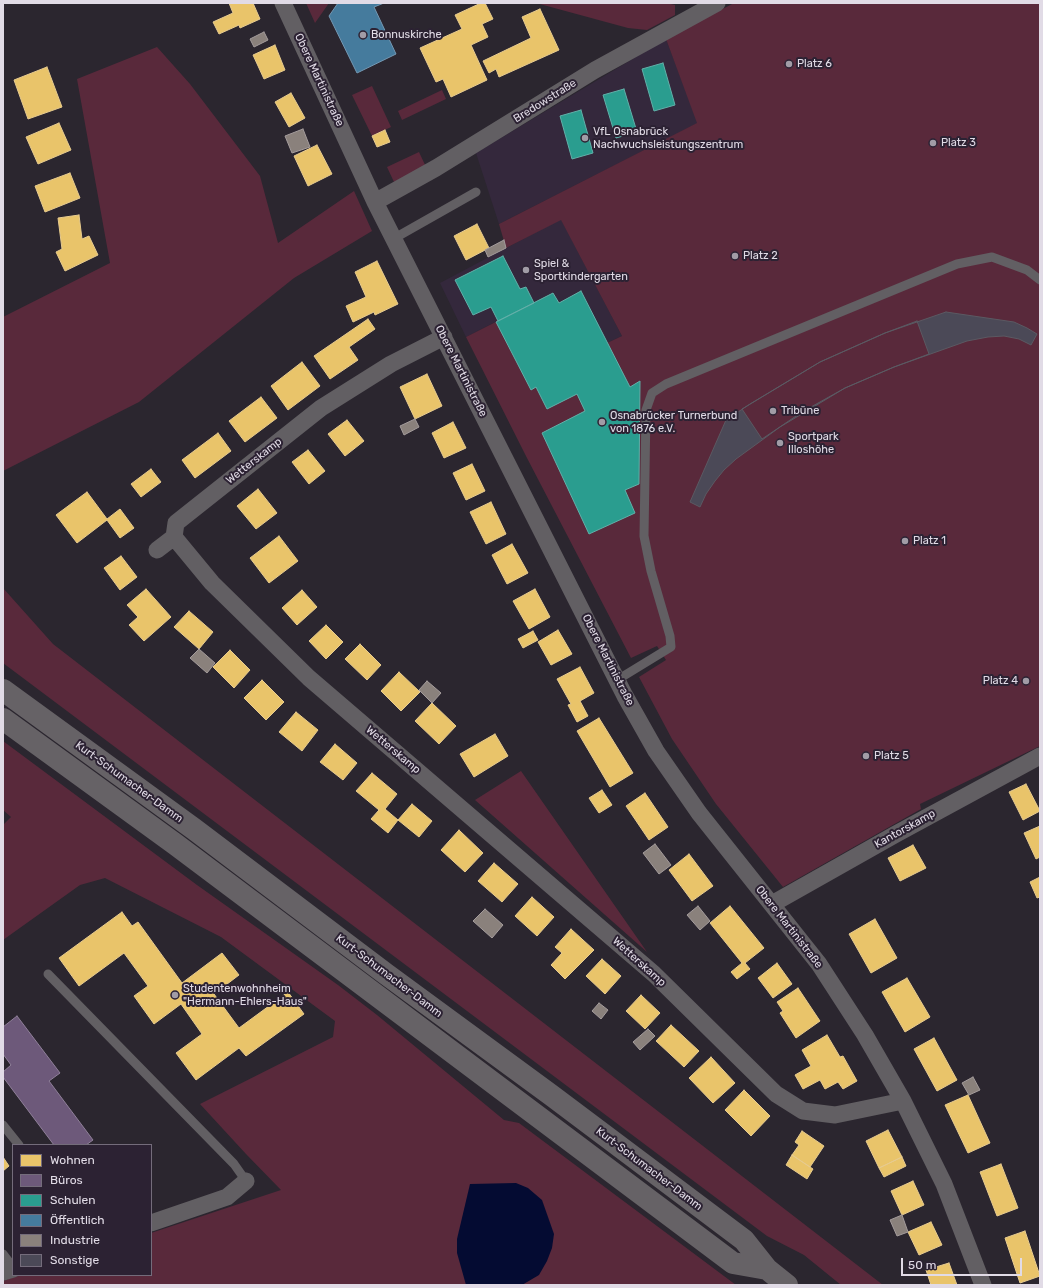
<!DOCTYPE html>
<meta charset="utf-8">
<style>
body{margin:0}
#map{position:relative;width:1043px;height:1288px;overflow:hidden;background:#2b262f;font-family:Rubik,sans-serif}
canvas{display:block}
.frame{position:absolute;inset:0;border:4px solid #e1dbe6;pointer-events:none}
.legend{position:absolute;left:12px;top:1144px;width:140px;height:132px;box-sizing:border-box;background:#2c2233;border:1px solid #746c7b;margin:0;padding:5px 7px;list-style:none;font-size:12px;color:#e1dbe6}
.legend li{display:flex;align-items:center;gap:8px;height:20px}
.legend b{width:20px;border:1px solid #746c7b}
.scale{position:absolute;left:901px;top:1258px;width:121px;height:18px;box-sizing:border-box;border:2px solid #e1dbe6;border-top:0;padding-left:5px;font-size:12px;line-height:14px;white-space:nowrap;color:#e1dbe6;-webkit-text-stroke:3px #2c2233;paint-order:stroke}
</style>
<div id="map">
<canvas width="1043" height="1288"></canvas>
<div class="frame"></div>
<ul class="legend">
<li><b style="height:11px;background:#e9c46a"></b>Wohnen</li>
<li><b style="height:11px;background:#6d597a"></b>Büros</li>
<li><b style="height:11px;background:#2a9d8f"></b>Schulen</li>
<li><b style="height:11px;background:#457b9d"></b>Öffentlich</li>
<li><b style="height:11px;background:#8a817c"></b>Industrie</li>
<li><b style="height:11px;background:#4b4957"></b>Sonstige</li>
</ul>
<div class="scale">50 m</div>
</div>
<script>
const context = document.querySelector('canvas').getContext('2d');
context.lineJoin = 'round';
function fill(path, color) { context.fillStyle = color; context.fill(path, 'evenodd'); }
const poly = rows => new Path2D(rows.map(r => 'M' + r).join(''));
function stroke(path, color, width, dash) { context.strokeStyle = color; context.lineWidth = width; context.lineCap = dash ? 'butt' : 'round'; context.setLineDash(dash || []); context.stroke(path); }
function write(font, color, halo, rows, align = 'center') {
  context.font = font + ' Rubik,sans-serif'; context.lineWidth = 4; context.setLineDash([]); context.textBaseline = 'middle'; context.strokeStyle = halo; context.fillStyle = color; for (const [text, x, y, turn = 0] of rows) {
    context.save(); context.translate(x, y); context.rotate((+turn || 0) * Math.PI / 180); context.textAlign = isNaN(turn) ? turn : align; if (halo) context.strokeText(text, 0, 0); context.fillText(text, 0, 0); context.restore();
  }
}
const built = poly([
 [666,39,698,123,499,224,476,153],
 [561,219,622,336,607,343,559,303,552,293,466,337,440,283]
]);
const green = poly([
 [306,3,329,3,315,23],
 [536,3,666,3,675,5,675,15,647,30,628,28],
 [734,3,1040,3,1040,746,920,804,921,809,783,887,716,804,672,739,639,677,666,660,657,646,631,658,527,458,466,337,553,293,559,303,581,291,607,343,622,336,561,220,506,248,499,224,697,123,666,39],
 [157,47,190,84,260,176,278,243,354,191,372,231,294,278,139,402,3,471,3,317,110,263,77,79],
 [372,86,391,127,372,136,352,95],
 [442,90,446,99,402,120,398,111],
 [419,152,426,167,394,182,387,167],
 [3,588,53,644,883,1285,841,1285,804,1255,767,1236,3,663],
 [3,741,197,885,338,985,377,1015,504,1120,519,1123,736,1285,3,1285,3,1281,21,1275,151,1275,151,1233,281,1190,246,1154,200,1104,333,1037,335,1021,221,937,105,878,80,885,3,940,3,825,11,817,3,810],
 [521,771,647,952,475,800]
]);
const water = poly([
 [516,1183,528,1188,542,1200,554,1234,552,1248,547,1261,539,1275,522,1285,466,1285,457,1253,457,1239,470,1184]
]);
const homes = poly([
 [229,3,253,3,260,19,240,28,239,25,219,34,213,22,233,13,229,3],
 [481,3,485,3,493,19,482,24,488,37,471,45,487,80,451,97,443,79,436,82,420,48,462,29,455,15,481,3],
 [540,9,559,50,499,77,496,69,489,73,483,61,531,38,522,17,540,9],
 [275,45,285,70,264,79,253,55,275,45],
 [47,67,62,107,28,119,14,80,47,67],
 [291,93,305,118,289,127,275,102,291,93],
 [59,123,71,150,38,164,26,137,59,123],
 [385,130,390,142,377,147,372,136,385,130],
 [317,145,332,174,308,186,294,156,317,145],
 [70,173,80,198,45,212,35,186,70,173],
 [79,215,82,239,89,236,98,255,65,271,56,252,62,249,58,218,79,215],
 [477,224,489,248,466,260,454,236,477,224],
 [377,261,398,304,375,315,374,312,353,322,346,306,366,297,355,272,377,261],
 [368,319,375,329,349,347,358,360,330,379,314,356,368,319],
 [302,362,320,386,288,410,271,386,302,362],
 [427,374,442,406,415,419,400,387,427,374],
 [261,397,277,418,245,442,229,421,261,397],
 [347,420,364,441,345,456,328,434,347,420],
 [453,422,466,448,444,458,432,433,453,422],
 [218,433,231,451,195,478,182,460,218,433],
 [308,450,325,471,309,484,292,462,308,450],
 [472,464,485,491,466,500,453,473,472,464],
 [151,469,161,482,141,497,131,484,151,469],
 [258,489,277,513,256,529,237,506,258,489],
 [87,492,107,519,120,509,134,528,120,538,107,520,77,543,56,515,87,492],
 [491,502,506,534,486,544,470,512,491,502],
 [279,536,298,561,269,583,250,558,279,536],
 [512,544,528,573,507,584,492,555,512,544],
 [121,556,137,577,120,590,104,568,121,556],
 [146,589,171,617,144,641,129,625,138,617,127,605,146,589],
 [535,589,550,617,529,629,513,601,535,589],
 [302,590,317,607,297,625,282,608,302,590],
 [189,611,213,632,199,649,174,627,189,611],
 [326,625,343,642,326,659,309,641,326,625],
 [558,630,572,654,551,665,538,642,558,630],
 [533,631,538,640,523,648,518,639,533,631],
 [360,644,381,665,367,680,345,659,360,644],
 [230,650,250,670,234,688,213,667,230,650],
 [580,667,594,693,580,701,588,716,577,722,568,705,571,704,557,679,580,667],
 [399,672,420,692,401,711,381,691,399,672],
 [262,680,284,702,266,720,244,698,262,680],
 [432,703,456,726,439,744,415,721,432,703],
 [296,712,318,730,302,751,279,732,296,712],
 [599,718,633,773,610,787,577,731,599,718],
 [495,734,508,756,474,777,460,754,495,734],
 [335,744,357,763,343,780,320,762,335,744],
 [372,773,397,794,385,809,398,820,388,833,371,819,379,810,356,791,372,773],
 [1026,784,1040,811,1023,820,1009,792,1026,784],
 [602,790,612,805,599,813,589,798,602,790],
 [645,793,668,827,649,840,626,806,645,793],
 [412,804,432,821,419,837,398,820,412,804],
 [1040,826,1040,857,1036,859,1024,833,1040,826],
 [459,830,483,853,465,872,441,850,459,830],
 [913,845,926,868,900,881,888,858,913,845],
 [689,854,713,886,692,901,669,870,689,854],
 [494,863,518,884,502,902,478,881,494,863],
 [1040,877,1040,897,1037,898,1030,882,1040,877],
 [532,897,554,917,537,936,515,916,532,897],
 [730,906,764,948,745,963,750,969,737,979,731,972,742,963,710,923,730,906],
 [122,912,132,926,138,922,182,983,222,953,239,975,214,994,239,1028,288,992,304,1014,246,1056,239,1048,196,1080,176,1053,202,1034,181,1004,154,1024,134,996,148,986,124,953,79,986,59,958,122,912],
 [875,919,897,958,871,973,849,934,875,919],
 [571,929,594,950,565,979,551,965,562,953,555,947,571,929],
 [602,959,621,976,605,994,586,976,602,959],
 [777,963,792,984,773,998,758,978,777,963],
 [907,978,930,1017,905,1032,882,992,907,978],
 [798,988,820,1021,796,1038,780,1013,783,1011,777,1002,798,988],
 [641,995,660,1013,645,1029,626,1011,641,995],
 [671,1025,699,1051,684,1067,656,1041,671,1025],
 [827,1035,840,1057,843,1056,857,1081,843,1089,838,1082,825,1089,820,1080,803,1089,795,1075,811,1066,802,1050,827,1035],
 [934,1038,957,1080,937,1091,914,1049,934,1038],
 [711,1057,735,1083,713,1103,689,1078,711,1057],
 [744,1090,770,1116,751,1136,725,1110,744,1090],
 [968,1095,990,1143,968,1153,945,1105,968,1095],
 [888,1130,902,1157,879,1168,866,1141,888,1130],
 [802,1131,824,1146,810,1167,792,1155,799,1145,795,1142,802,1131],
 [792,1155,813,1169,807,1179,786,1165,792,1155],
 [3,1157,9,1166,3,1171,3,1157],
 [902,1157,906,1166,884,1177,879,1168,902,1157],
 [1001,1164,1018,1208,997,1216,980,1172,1001,1164],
 [913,1181,924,1205,902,1215,891,1191,913,1181],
 [931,1222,942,1245,919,1255,908,1232,931,1222],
 [1025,1231,1040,1276,1020,1283,1005,1238,1025,1231],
 [949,1263,957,1285,931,1285,926,1270,949,1263]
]);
const offices = poly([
 [17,1016,60,1073,49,1081,93,1140,86,1145,54,1145,3,1077,3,1072,11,1065,3,1054,3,1027,17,1016]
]);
const schools = poly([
 [663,63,675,105,654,111,642,69,663,63],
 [624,89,637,132,616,138,603,95,624,89],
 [581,110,593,153,572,159,560,116,581,110],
 [503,256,520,289,526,287,534,303,498,321,491,307,473,315,455,280,503,256],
 [581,291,630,387,640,381,639,484,625,490,635,513,589,534,542,433,585,411,577,394,547,409,536,387,531,390,496,322,553,293,559,303,581,291]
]);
const public = poly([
 [338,3,384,3,374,7,396,54,357,73,329,16,338,3]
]);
const industry = poly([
 [264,32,268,40,254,47,250,39,264,32],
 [303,129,310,147,292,153,285,136,303,129],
 [504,240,506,248,488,257,485,250,504,240],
 [415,419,419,427,404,435,400,426,415,419],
 [199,649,215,663,207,673,190,658,199,649],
 [427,681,441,693,432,703,419,690,427,681],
 [655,844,671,865,659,874,643,853,655,844],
 [698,906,710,921,700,930,687,915,698,906],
 [485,909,503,925,492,938,473,921,485,909],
 [599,1003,608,1010,601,1019,592,1011,599,1003],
 [648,1029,655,1036,640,1050,633,1042,648,1029],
 [973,1077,980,1090,969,1095,962,1083,973,1077],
 [902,1215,908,1232,897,1236,890,1220,902,1215]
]);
const building = poly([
 [946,312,1014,322,1027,328,1037,334,1031,345,1019,339,1004,336,988,337,967,341,894,367,845,388,780,427,736,459,724,470,715,481,706,494,700,507,690,502,726,420,750,404,820,362,885,333,946,312],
 [917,321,929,354,894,367,845,388,802,412,762,439,742,409,820,362,885,333,917,321]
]);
const lane = poly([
 [393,239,476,192],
 [617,680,671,647,670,636,651,571,644,536,646,410,652,393,666,384,957,264,992,257,1027,270,1040,280],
 [48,974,234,1164,246,1181],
 [3,1125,19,1145],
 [3,1254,13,1267]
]);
const street = poly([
 [283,3,375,202,625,696,656,751,699,813,819,964,865,1035,903,1101,944,1184,983,1285],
 [375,202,436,168,595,70,717,3],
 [444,337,391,364,321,408,176,523,174,537,212,583,309,678,654,974,776,1094,803,1111,835,1115,903,1101],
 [157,550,174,537],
 [772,904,896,834,1040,756],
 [151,1223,227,1197,246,1181],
 [3,1272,13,1269]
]);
const secondary = poly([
 [3,690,194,829,386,974,551,1095,744,1240,767,1269,787,1285],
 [3,719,175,844,733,1263,767,1269]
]);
const markers = [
 [363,35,4,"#a19ca6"],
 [789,64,4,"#a19ca6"],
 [585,138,4,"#a19ca6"],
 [933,143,4,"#a19ca6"],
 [735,256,4,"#a19ca6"],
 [526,270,4,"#a19ca6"],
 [773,411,4,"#a19ca6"],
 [602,422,4,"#a19ca6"],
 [780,443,4,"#a19ca6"],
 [905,541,4,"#a19ca6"],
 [1026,681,4,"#a19ca6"],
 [866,756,4,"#a19ca6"],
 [175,995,4,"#a19ca6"]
];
const poiNames = [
 ["Bonnuskirche",371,35],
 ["Platz 6",797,64],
 ["VfL Osnabrück",593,132],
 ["Nachwuchsleistungszentrum",593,145],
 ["Platz 3",941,143],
 ["Platz 2",743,256],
 ["Spiel &",534,264],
 ["Sportkindergarten",534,277],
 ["Tribüne",781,411],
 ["Osnabrücker Turnerbund",610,416],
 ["von 1876 e.V.",610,429],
 ["Sportpark",788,437],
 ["Illoshöhe",788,450],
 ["Platz 1",913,541],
 ["Platz 4",1018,681,"right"],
 ["Platz 5",874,756],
 ["Studentenwohnheim",183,989],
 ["\"Hermann-Ehlers-Haus\"",183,1002]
];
const streetNames = [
 ["Obere Martinistraße",319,80,65],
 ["Bredowstraße",545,101,-32],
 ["Obere Martinistraße",461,371,63],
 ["Wetterskamp",254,461,-38],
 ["Obere Martinistraße",608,660,63],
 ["Wetterskamp",393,750,40],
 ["Kurt-Schumacher-Damm",129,782,36],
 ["Kantorskamp",905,829,-29],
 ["Obere Martinistraße",789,927,52],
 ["Wetterskamp",639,962,42],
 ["Kurt-Schumacher-Damm",389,976,37],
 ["Kurt-Schumacher-Damm",649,1169,37]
];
fill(built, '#34283c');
fill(green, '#59293b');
fill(water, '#040b32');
fill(homes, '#e9c46a');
stroke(homes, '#e7cb8f', 1);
fill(offices, '#6d597a');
stroke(offices, '#90809a', 1);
fill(schools, '#2a9d8f');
stroke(schools, '#61b0a9', 1);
fill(public, '#457b9d');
stroke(public, '#7498b3', 1);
fill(industry, '#8a817c');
stroke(industry, '#a49c9c', 1);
fill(building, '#4b4957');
stroke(building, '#5b5962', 1);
stroke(lane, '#625f63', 9);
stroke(street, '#625f63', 17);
stroke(secondary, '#666266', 22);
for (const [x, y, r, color] of markers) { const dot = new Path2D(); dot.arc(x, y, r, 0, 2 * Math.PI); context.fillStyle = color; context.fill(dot); stroke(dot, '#2c2233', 1.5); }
write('11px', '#e1dbe6', '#2c2233', poiNames, 'left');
write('11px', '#e1dbe6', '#2c2233', streetNames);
</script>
